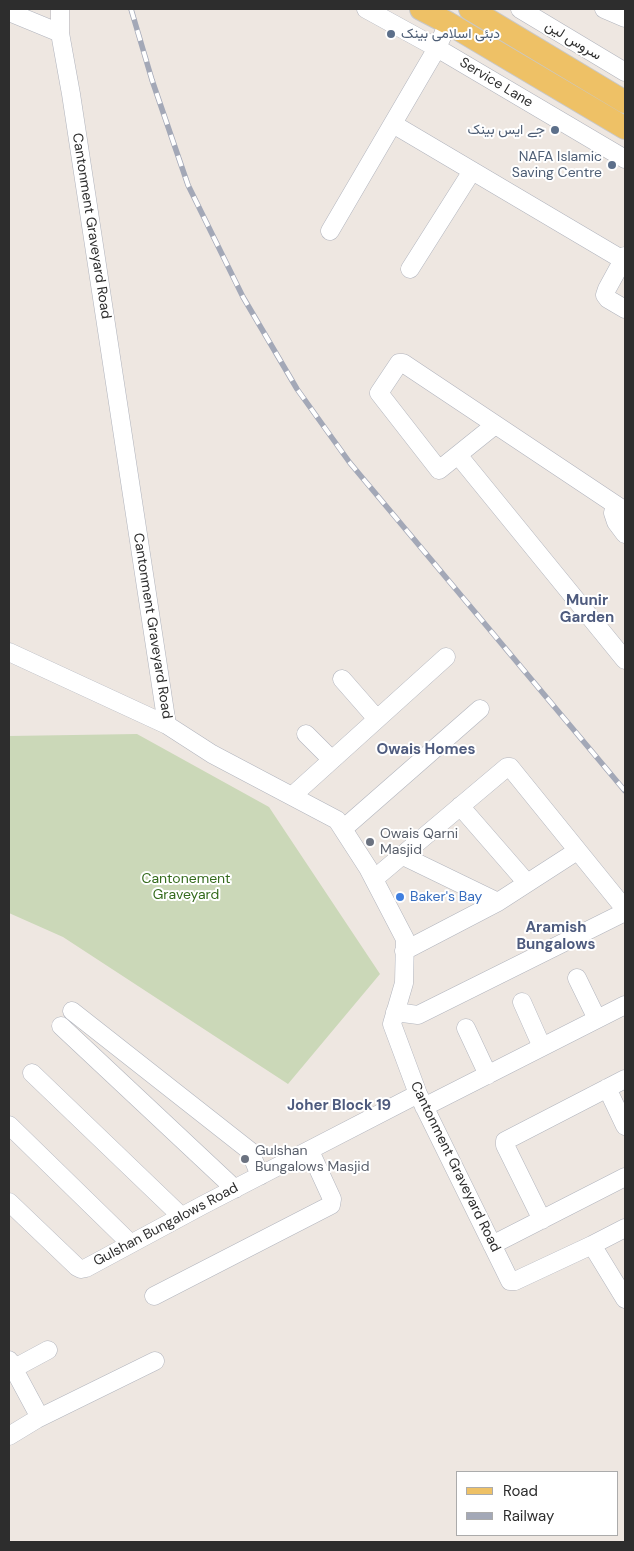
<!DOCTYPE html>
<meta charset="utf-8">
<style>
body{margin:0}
#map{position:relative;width:634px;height:1551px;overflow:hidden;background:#eee7e1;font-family:"DM Sans",sans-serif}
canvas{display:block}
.frame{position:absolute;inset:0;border:10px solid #2d2d2d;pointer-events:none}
.legend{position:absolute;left:456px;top:1471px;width:162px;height:65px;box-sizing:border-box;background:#fff;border:1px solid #ababab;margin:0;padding:6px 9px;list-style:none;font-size:15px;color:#2d2d2d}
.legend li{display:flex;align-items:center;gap:10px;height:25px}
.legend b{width:25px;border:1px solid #ababab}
</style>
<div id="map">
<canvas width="634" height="1551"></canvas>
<div class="frame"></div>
<ul class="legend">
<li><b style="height:6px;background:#eec166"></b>Road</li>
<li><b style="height:6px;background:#a3a8b7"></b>Railway</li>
</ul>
</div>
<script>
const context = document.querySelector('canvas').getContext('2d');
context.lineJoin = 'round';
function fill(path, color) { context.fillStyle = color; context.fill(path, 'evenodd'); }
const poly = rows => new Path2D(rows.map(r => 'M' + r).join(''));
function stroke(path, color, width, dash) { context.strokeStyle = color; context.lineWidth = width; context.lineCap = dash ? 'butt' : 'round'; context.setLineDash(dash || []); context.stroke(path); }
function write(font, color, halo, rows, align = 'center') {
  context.font = font + ' "DM Sans",Vazirmatn,sans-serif'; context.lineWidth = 4; context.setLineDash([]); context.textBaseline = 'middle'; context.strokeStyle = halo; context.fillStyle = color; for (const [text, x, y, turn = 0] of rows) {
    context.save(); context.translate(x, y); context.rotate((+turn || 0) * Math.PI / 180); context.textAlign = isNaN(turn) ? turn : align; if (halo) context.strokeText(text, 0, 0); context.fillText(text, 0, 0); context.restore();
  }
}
const cemetery = poly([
 [137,734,269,807,380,974,288,1084,63,937,9,913,9,736]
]);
const minor = poly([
 [366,9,437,48,625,159],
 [520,9,625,72],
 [604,9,625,18],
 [9,12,60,33,71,94,167,725,212,754,337,820,368,868,405,939,404,983,392,1024,418,1094,510,1281,515,1281,592,1245,625,1228],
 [60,33,60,9],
 [393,124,623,260],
 [330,231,437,48,448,23],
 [625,256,607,289,605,295,608,299,625,309],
 [410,269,472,171],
 [495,425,439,470,379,393,399,363,403,363,625,511],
 [458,455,625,660],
 [615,505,613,513,616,522,625,534],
 [9,652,167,725],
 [342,679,377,719],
 [306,734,332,760],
 [292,796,446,657],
 [460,806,527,883],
 [343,829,480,709],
 [401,855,498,902],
 [374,879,507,767,510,767,625,909],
 [404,951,498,902,577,851],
 [577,978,597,1019],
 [522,1002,542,1047],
 [72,1011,250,1151,260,1176],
 [395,1012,418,1015,625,912],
 [61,1026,235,1189],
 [466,1028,488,1075],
 [32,1073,181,1216],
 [607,1088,625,1126],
 [424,1107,625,1005],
 [9,1125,130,1243],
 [9,1202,77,1267,81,1269,86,1268,203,1205,418,1094],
 [542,1220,505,1145,505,1141,625,1079],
 [492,1245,625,1177],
 [592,1245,625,1299],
 [154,1296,331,1205,332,1199,310,1151],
 [9,1360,38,1414,37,1419],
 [9,1371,48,1350],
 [9,1436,37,1419,155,1361]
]);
const major = poly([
 [421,9,448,23,625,128],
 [470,9,625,102]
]);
const rail = poly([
 [131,9,152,80,188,185,243,297,297,389,350,463,625,791]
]);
const markers = [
 [391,34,5,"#5c6f8a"],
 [555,130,5,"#5c6f8a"],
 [612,165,5,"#5c6f8a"],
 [370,842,5,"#6b7280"],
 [400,897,5,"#3f7fe0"],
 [245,1159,5,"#6b7280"]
];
const serviceNames = [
 ["دبئی اسلامی بینک",401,34,"left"],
 ["جے ایس بینک",545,130],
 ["NAFA Islamic",602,157],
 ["Saving Centre",602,173]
];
const streetNames = [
 ["سروس لین",573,41,31],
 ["Service Lane",496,83,31],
 ["Cantonment Graveyard Road",91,226,81],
 ["Cantonment Graveyard Road",152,626,81],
 ["Cantonment Graveyard Road",455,1167,64],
 ["Gulshan Bungalows Road",166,1225,-28]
];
const worshipNames = [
 ["Owais Qarni",380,834],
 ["Masjid",380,850],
 ["Gulshan",255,1151],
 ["Bungalows Masjid",255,1167]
];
const parkNames = [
 ["Cantonement",186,879],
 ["Graveyard",186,895]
];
const shopNames = [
 ["Baker's Bay",410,897]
];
const neighbourhoodNames = [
 ["Munir",587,601],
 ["Garden",587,618],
 ["Owais Homes",426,750],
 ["Aramish",556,928],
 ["Bungalows",556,945],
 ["Joher Block 19",339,1106]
];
fill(cemetery, '#cbd8b8');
stroke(minor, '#b1b4bd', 19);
stroke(major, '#c8c8c8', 24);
stroke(minor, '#fff', 18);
stroke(major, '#eec166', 22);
stroke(rail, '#a3a8b7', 5.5);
stroke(rail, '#fff', 4, [11]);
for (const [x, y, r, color] of markers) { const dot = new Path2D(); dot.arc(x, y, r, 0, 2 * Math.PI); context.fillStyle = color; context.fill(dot); stroke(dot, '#fff', 2); }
write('14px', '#4e5e75', '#fff', serviceNames, 'right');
write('14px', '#2d2d2d', '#fff', streetNames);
write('14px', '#5b616d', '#fff', worshipNames, 'left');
write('14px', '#356b1d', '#fff', parkNames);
write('14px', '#366cbe', '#fff', shopNames, 'left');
write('bold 15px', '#4e5b7e', '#fff', neighbourhoodNames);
</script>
